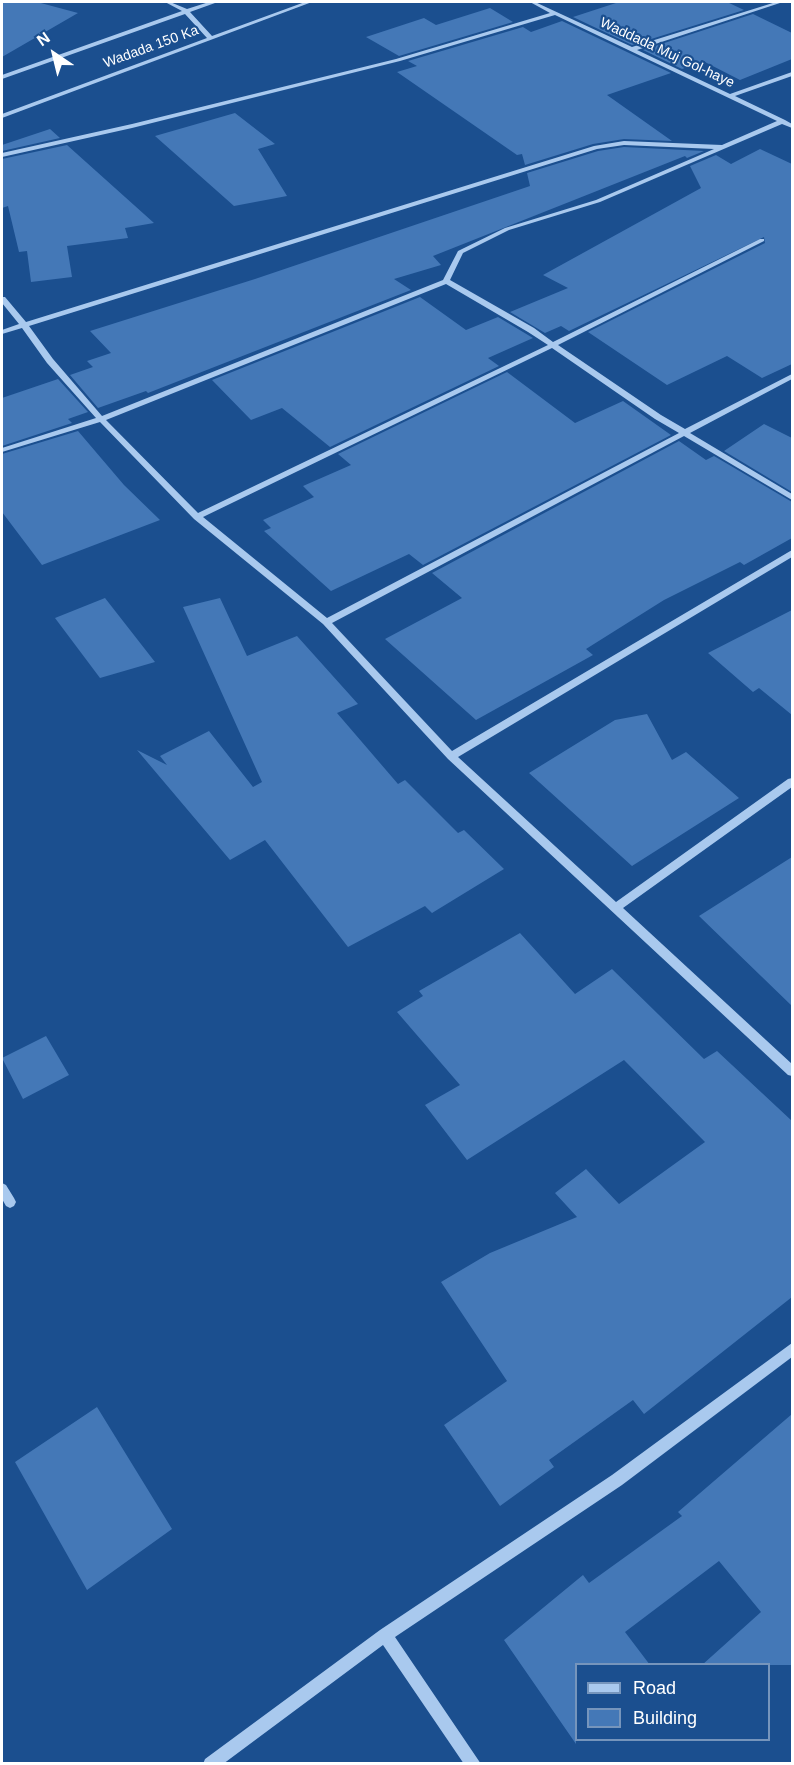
<!DOCTYPE html>
<style>
body{margin:0}
#map{position:relative;width:794px;height:1765px;overflow:hidden;background:#1b4f8f;font-family:Arial,sans-serif}
canvas{display:block}
.frame{position:absolute;inset:0;border:3px solid #fff;pointer-events:none}
.legend{position:absolute;left:575px;top:1663px;width:195px;height:78px;box-sizing:border-box;background:#1b4f8f;border:2px solid #7695bc;margin:0;padding:8px 10px;list-style:none;font-size:18px;color:#fff}
.legend li{display:flex;align-items:center;gap:12px;height:30px}
.legend b{width:30px;border:2px solid #7695bc}
.north{position:absolute;left:24px;top:24px;width:60px;height:60px;-webkit-text-stroke:4px #1b4f8f;paint-order:stroke;rotate:325deg;font-size:16px;font-weight:700;line-height:24px;text-align:center;color:#fff}
.north::after{content:'';display:block;margin:auto;width:21px;height:27px;background:#fff;clip-path:polygon(50% 0,100% 100%,50% 72%,0 100%)}
</style>
<div id="map">
<canvas width="794" height="1765"></canvas>
<div class="frame"></div>
<ul class="legend">
<li><b style="height:8px;background:#a9c9ee"></b>Road</li>
<li><b style="height:16px;background:#4478b7"></b>Building</li>
</ul>
<div class="north">N</div>
</div>
<script>
const context = document.querySelector('canvas').getContext('2d');
context.lineJoin = 'round';
function fill(path, color) { context.fillStyle = color; context.fill(path, 'evenodd'); }
const poly = rows => new Path2D(rows.map(r => 'M' + r).join(''));
function write(font, color, halo, rows, align = 'center') {
  context.font = font + ' Arial,sans-serif'; context.lineWidth = 4.5; context.setLineDash([]); context.textBaseline = 'middle'; context.strokeStyle = halo; context.fillStyle = color; for (const [text, x, y, turn = 0] of rows) {
    context.save(); context.translate(x, y); context.rotate((+turn || 0) * Math.PI / 180); context.textAlign = isNaN(turn) ? turn : align; if (halo) context.strokeText(text, 0, 0); context.fillText(text, 0, 0); context.restore();
  }
}
const building = poly([
 [2,2,37,2,78,13,2,57],
 [619,2,727,2,744,10,632,45,573,17],
 [490,8,513,22,399,56,366,37,424,18,436,25],
 [753,14,792,33,792,59,740,80,703,61,682,69,643,50],
 [562,21,671,73,607,95,672,141,624,139,593,144,525,165,522,154,517,155,397,72,417,66,408,61,523,27,531,32],
 [235,113,275,144,258,149,287,196,234,206,155,136],
 [50,129,60,138,2,151,2,145],
 [67,145,154,223,125,228,128,238,67,246,72,277,31,282,27,251,19,252,8,206,2,208,2,159],
 [624,147,704,151,687,158,685,156,433,256,441,265,394,279,411,290,148,393,146,391,98,408,70,375,93,367,87,361,111,353,90,331,255,279,530,186,527,173,598,151],
 [760,149,792,164,792,364,762,378,727,356,667,385,588,332,765,243,764,237,569,331,561,326,545,333,510,312,568,288,543,275,701,188,690,166,716,155,731,164],
 [420,297,466,330,498,317,533,338,488,358,499,366,330,447,282,408,251,420,212,380],
 [507,372,575,423,623,401,671,435,423,565,409,554,331,591,264,531,271,528,263,520,314,497,303,486,351,465,338,454],
 [58,379,88,412,68,419,72,423,2,446,2,398],
 [764,424,792,438,792,492,724,451],
 [78,431,124,485,160,520,42,565,2,512,2,454],
 [679,441,706,460,714,456,792,502,792,538,744,565,740,562,664,600,586,649,593,655,476,720,385,639,462,598,432,573],
 [105,598,155,662,100,678,55,618],
 [220,598,247,656,297,636,358,704,337,713,398,784,405,780,458,833,464,830,504,869,432,913,425,906,348,947,265,840,230,860,137,750,167,765,160,756,209,731,253,787,262,782,183,607],
 [792,610,792,715,759,688,753,692,708,653],
 [647,714,672,760,686,752,739,798,632,866,529,773,615,720],
 [792,857,792,1006,699,916],
 [520,933,575,994,612,969,704,1059,717,1051,792,1121,792,1297,644,1414,633,1400,549,1460,554,1467,500,1506,444,1425,507,1381,441,1282,490,1253,577,1217,555,1193,586,1169,619,1204,705,1142,624,1060,467,1160,425,1105,460,1085,397,1012,423,996,419,991],
 [46,1036,69,1075,23,1099,2,1058],
 [97,1407,172,1529,87,1590,15,1462],
 [792,1414,792,1665,702,1665,761,1612,719,1561,625,1632,650,1665,576,1665,576,1744,504,1640,583,1575,589,1583,682,1516,678,1512]
]);
const minor = poly([
 [165,2,170,2,187,9,209,2,215,2,215,3,190,12,212,36,305,2,312,2,2,118,2,114,207,38,185,14,2,79,2,75,182,11,165,2],
 [530,2,535,2,632,47,776,2,783,2,637,50,730,94,792,72,792,76,735,96,785,120,792,124,792,128,782,124,600,202,509,230,463,253,450,280,534,328,553,342,760,239,764,239,764,241,558,345,661,415,685,429,792,374,792,379,690,433,792,494,792,500,684,436,332,623,452,751,792,550,792,557,458,757,616,902,788,779,792,778,792,787,623,908,792,1064,792,1076,788,1075,448,759,323,624,194,519,100,422,2,452,2,448,96,418,47,363,22,328,2,334,2,330,19,324,2,303,2,297,5,297,26,322,594,146,624,141,722,145,777,121,555,15,400,61,132,128,2,157,2,153,132,124,396,59,550,13,530,2],
 [624,145,714,149,596,200,505,228,458,251,443,280,102,416,53,359,29,326,597,149,624,145],
 [446,284,528,332,548,345,198,513,106,420,446,284],
 [552,348,655,419,679,433,327,618,203,517,552,348],
 [2,1183,6,1185,14,1198,16,1202,14,1206,10,1208,6,1206,2,1199,2,1183],
 [792,1343,792,1357,622,1485,395,1637,481,1764,464,1764,383,1645,223,1764,203,1764,205,1759,380,1630,612,1475,792,1343]
]);
const farStreetnames = [
 ["Wadada 150 Ka",151,47,-20],
 ["Waddada Muj Gol-haye",667,53,25]
];
fill(building, '#4478b7');
fill(minor, '#a9c9ee');
write('14px', '#fff', '#1b4f8f', farStreetnames);
</script>
